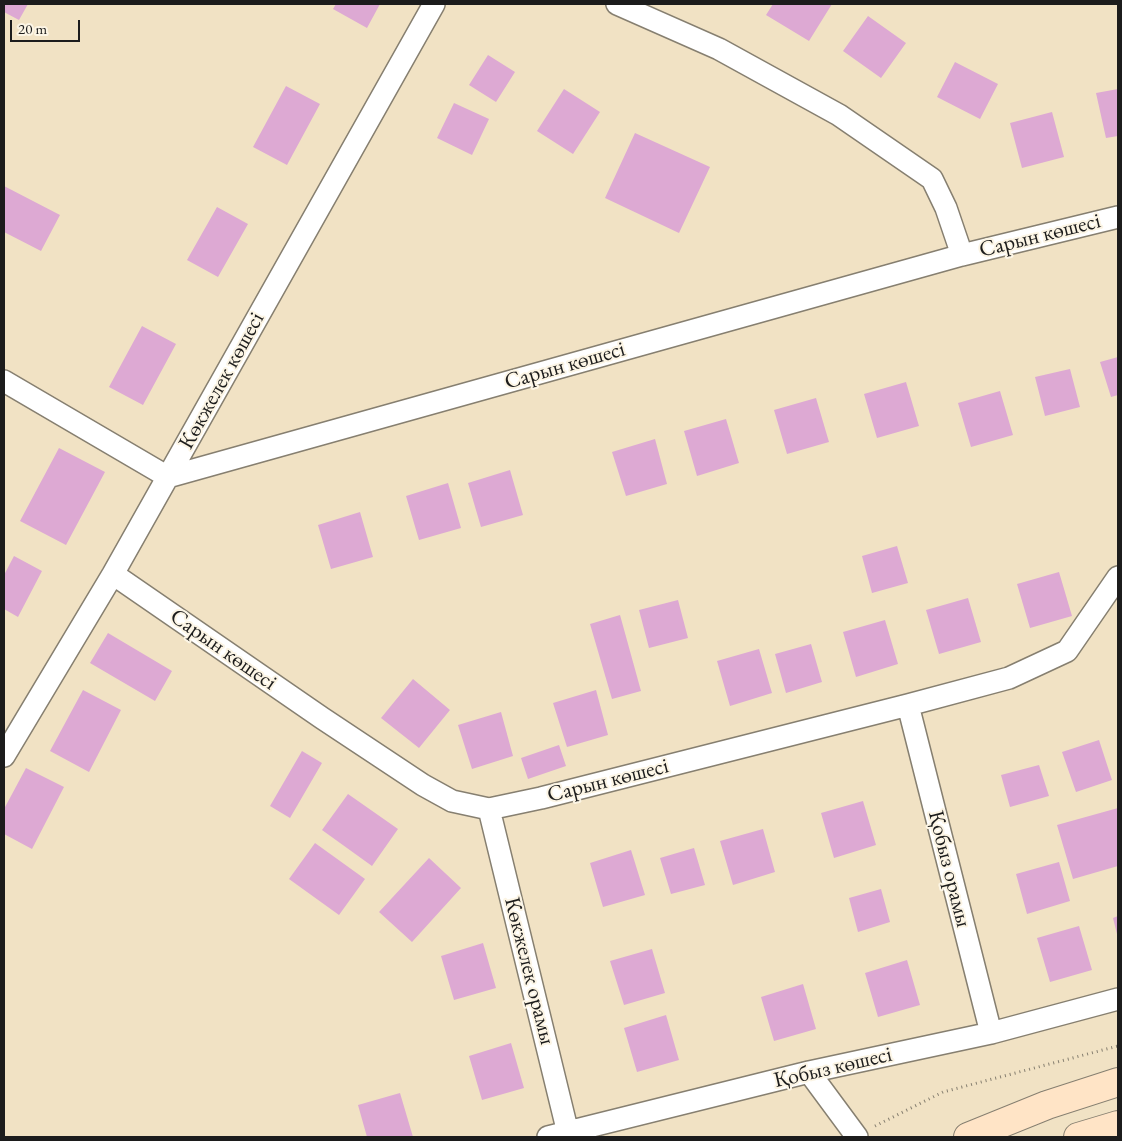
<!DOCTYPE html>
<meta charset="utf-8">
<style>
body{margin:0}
#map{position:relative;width:1122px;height:1141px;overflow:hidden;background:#f1e2c4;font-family:"EB Garamond",serif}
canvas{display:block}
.frame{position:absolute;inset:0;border:5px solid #1c1c1c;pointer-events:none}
.scale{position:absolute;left:10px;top:20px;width:70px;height:22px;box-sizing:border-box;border:2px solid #1c1c1c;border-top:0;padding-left:6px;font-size:15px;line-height:18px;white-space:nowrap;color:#1c1c1c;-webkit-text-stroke:4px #fcf5e5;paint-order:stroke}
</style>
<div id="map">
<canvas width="1122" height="1141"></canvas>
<div class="frame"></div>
<div class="scale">20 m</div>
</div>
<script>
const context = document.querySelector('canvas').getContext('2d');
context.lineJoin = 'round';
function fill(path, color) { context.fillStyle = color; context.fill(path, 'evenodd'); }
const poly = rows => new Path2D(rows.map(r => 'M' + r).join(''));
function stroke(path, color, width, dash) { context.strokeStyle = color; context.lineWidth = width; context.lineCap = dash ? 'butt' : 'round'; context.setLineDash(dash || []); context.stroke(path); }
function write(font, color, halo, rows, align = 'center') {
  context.font = font + ' "EB Garamond",serif'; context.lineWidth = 4; context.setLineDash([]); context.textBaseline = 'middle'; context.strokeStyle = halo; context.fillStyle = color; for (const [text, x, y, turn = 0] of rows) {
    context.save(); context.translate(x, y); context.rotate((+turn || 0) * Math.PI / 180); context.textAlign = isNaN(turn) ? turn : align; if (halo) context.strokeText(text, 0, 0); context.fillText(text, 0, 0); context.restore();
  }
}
const building = poly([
 [4,4,28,4,19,20,4,12],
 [336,4,380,4,367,28,333,9],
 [773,4,832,4,809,41,766,15],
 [868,16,906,43,881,78,843,51],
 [488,55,515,72,496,102,469,85],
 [955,62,998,84,980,119,937,97],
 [286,86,320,104,287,165,253,147],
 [564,89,600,112,573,154,537,131],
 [1118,89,1118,136,1106,138,1096,93],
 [454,103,489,119,472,155,437,138],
 [1052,112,1064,157,1022,168,1010,123],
 [635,133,710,167,679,233,605,198],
 [4,186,60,215,41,251,4,232],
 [217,207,248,224,218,277,187,260],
 [142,326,176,344,143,405,109,387],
 [1118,357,1118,395,1111,397,1100,362],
 [1070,369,1080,407,1045,416,1035,377],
 [906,382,919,426,877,438,864,394],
 [1000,391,1013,435,971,447,958,403],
 [816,398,829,442,787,454,774,410],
 [726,419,739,463,697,476,684,431],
 [655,439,667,484,626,496,612,452],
 [59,448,105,472,66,545,20,521],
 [510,470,523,515,481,527,468,483],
 [448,483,461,528,419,540,406,496],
 [360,512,373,557,331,569,318,525],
 [897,546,908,583,872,593,862,556],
 [14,556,42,571,18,617,4,609,4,575],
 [1059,572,1072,616,1030,628,1017,584],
 [968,598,981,642,939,654,926,610],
 [678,600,688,638,649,648,639,610],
 [620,615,641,691,612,699,590,624],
 [885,620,898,664,856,677,843,632],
 [108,633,172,671,155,701,90,663],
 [811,644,822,682,786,693,775,654],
 [759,649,772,693,730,706,717,661],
 [413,679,450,710,419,748,381,718],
 [83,690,121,710,89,772,50,751],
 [596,690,608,735,567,747,553,703],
 [501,712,513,756,472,769,458,725],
 [1099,740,1112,780,1076,792,1062,752],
 [559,745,566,766,528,779,521,758],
 [302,751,322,763,290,818,270,806],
 [1039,765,1049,796,1010,807,1001,775],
 [26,768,64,787,32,849,4,834,4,809],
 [348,794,398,829,372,866,322,830],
 [863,801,876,845,834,858,821,813],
 [1118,808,1118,866,1073,879,1057,825],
 [763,829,775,872,733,885,720,841],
 [315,843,365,879,339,915,289,879],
 [694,848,705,885,671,894,660,858],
 [631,850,645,895,603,907,590,863],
 [429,858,461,888,412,942,379,912],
 [1059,862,1070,901,1027,914,1016,874],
 [881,889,890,922,858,932,849,898],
 [1118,916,1118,938,1113,918],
 [1079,926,1092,970,1050,982,1037,938],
 [483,943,496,988,454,1000,441,956],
 [652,949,665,993,624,1005,610,961],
 [907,960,920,1005,878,1017,865,973],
 [803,984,816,1029,774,1041,761,997],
 [666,1015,679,1060,637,1072,624,1028],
 [511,1043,524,1088,482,1100,469,1056],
 [400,1093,413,1137,367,1137,358,1105]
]);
const path = poly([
 [875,1126,943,1092,1118,1046]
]);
const minor = poly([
 [617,4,719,49,839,115,932,179,946,208,962,255],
 [4,381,168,477,962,255,1118,217],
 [113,574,322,718,423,785,452,801,489,809,541,798,908,705,1009,678,1067,651,1118,577],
 [908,705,991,1033],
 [4,756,113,574,434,4],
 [489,809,568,1133],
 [809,1072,857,1137],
 [548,1137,809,1072,991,1033,1118,999]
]);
const secondary = poly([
 [968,1137,1047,1105,1118,1082],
 [1078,1137,1118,1125]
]);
const streetNames = [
 ["Сарын көшесі",1040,236,-14],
 ["Сарын көшесі",565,366,-16],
 ["Көкжелек көшесі",222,381,-61],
 ["Сарын көшесі",223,650,35],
 ["Сарын көшесі",608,781,-14],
 ["Қобыз орамы",949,869,76],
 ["Көкжелек орамы",529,971,76],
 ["Қобыз көшесі",833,1068,-13]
];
fill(building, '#dda9d3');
stroke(minor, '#867f70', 24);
stroke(secondary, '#867f70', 30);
stroke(path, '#867f70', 3, [1, 4]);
stroke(minor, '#fff', 21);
stroke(secondary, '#ffe4c6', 28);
write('22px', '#1c1c1c', '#fcf5e5', streetNames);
</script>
